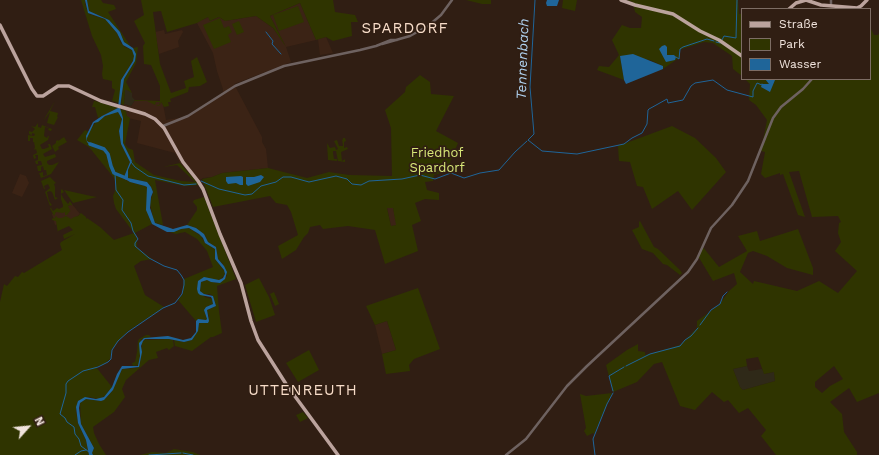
<!DOCTYPE html>
<meta charset="utf-8">
<style>
body{margin:0}
#map{position:relative;width:879px;height:455px;overflow:hidden;background:#301e13;font-family:"Work Sans",sans-serif}
canvas{display:block}
.legend{position:absolute;left:741px;top:8px;width:130px;height:72px;box-sizing:border-box;background:#301e13;border:1px solid #7d6d64;margin:0;padding:5px 7px;list-style:none;font-size:12px;color:#f1e4dd}
.legend li{display:flex;align-items:center;gap:8px;height:20px}
.legend b{width:20px;border:1px solid #7d6d64}
.north{position:absolute;left:8px;top:407px;width:40px;height:40px;-webkit-text-stroke:3px #301e13;paint-order:stroke;rotate:63deg;font-size:11px;font-weight:700;line-height:16px;text-align:center;color:#f1e4dd}
.north::after{content:'';display:block;margin:auto;width:14px;height:18px;background:#f1e4dd;clip-path:polygon(50% 0,100% 100%,50% 72%,0 100%)}
</style>
<div id="map">
<canvas width="879" height="455"></canvas>
<ul class="legend">
<li><b style="height:5px;background:#bba39d"></b>Straße</li>
<li><b style="height:11px;background:#2f3400"></b>Park</li>
<li><b style="height:11px;background:#1f6599"></b>Wasser</li>
</ul>
<div class="north">N</div>
</div>
<script>
const context = document.querySelector('canvas').getContext('2d');
context.lineJoin = 'round';
function fill(path, color) { context.fillStyle = color; context.fill(path, 'evenodd'); }
const poly = rows => new Path2D(rows.map(r => 'M' + r).join(''));
function stroke(path, color, width, dash) { context.strokeStyle = color; context.lineWidth = width; context.lineCap = dash ? 'butt' : 'round'; context.setLineDash(dash || []); context.stroke(path); }
function write(font, color, halo, rows, align = 'center') {
  context.font = font + ' "Work Sans",sans-serif'; context.lineWidth = 3.5; context.setLineDash([]); context.textBaseline = 'middle'; context.strokeStyle = halo; context.fillStyle = color; for (const [text, x, y, turn = 0] of rows) {
    context.save(); context.translate(x, y); context.rotate((+turn || 0) * Math.PI / 180); context.textAlign = isNaN(turn) ? turn : align; if (halo) context.strokeText(text, 0, 0); context.fillText(text, 0, 0); context.restore();
  }
}
const built = poly([
 [300,3,316,40,286,47,291,62,234,84,262,137,262,142,266,149,268,168,222,173,212,177,203,178,197,182,180,163,175,153,137,143,141,121,128,118,123,109,124,104,131,106,135,100,160,101,163,104,166,120,185,117,223,93,223,89,217,71,213,53,197,23,199,21,209,17,210,21,219,17,225,21,256,16,273,28,285,45,270,16],
 [164,30,165,34,182,30,183,32,178,41,179,47,159,54,155,32],
 [326,37,333,53,320,55,318,39],
 [20,174,26,176,29,183,22,197,12,193],
 [72,204,80,214,73,220,55,225,52,214],
 [387,208,393,208,397,225,391,226],
 [387,321,396,350,382,354,375,325]
]);
const industrial = poly([
 [126,89,132,93,132,97,135,100,131,106,124,104,125,90],
 [747,366,749,371,762,369,765,374,774,372,775,381,743,390,740,387,733,369]
]);
const green = poly([
 [81,0,85,0,85,4,89,14,105,19,117,33,121,43,125,47,132,50,134,54,134,59,121,80,119,103,112,101,115,90,112,88,112,81,103,79,102,74,103,66,101,55,92,36],
 [87,0,101,0,103,3,114,5,116,9,108,12,131,47,124,42,120,32,109,20,89,11],
 [141,0,333,0,335,12,355,15,358,22,351,22,352,36,333,41,326,37,316,40,300,3,270,16,286,47,273,28,256,16,225,21,219,17,210,21,208,17,197,23,167,32,161,11,153,12,160,64,171,93,186,88,184,81,194,77,191,61,197,57,207,82,200,86,189,87,188,92,170,99,171,102,168,102,169,106,164,107,161,102,160,105,158,106,156,105,159,105,160,102,156,102,155,105,147,101,134,101,135,100,160,101,160,86,151,65,144,64,143,46,145,43,134,21,144,15],
 [466,0,491,0,491,4,482,4],
 [563,0,577,0,575,11,562,8],
 [627,0,738,0,739,14,742,14,742,76,733,69,732,56,713,43,704,42,679,50,679,58,663,69,663,66,650,60,620,56,624,80,597,70,599,66,609,67,619,55,612,40,622,25,630,28,641,28,642,17,635,12,633,2],
 [298,6,304,22,279,31,273,15],
 [220,18,224,28,229,26,232,32,228,35,231,42,214,49,203,25],
 [239,21,244,32,237,35,232,24],
 [870,27,874,35,878,35,879,33,879,393,857,402,849,388,830,402,842,414,844,432,857,452,857,455,776,455,761,436,766,430,748,408,739,413,728,400,724,402,712,392,695,410,680,406,662,362,654,364,637,382,613,392,606,365,627,350,638,344,638,351,645,352,645,355,680,345,697,328,697,321,719,305,729,291,737,284,734,273,713,281,698,256,702,246,719,267,747,251,738,236,757,231,760,241,798,229,813,268,813,275,787,268,767,256,753,251,748,253,740,272,753,284,754,281,797,291,819,281,838,293,857,271,835,251,841,242,838,233,839,223,841,222,838,216,812,217,799,171,789,172,805,217,798,215,783,174,780,175,780,173,765,178,761,174,765,152,761,151,767,120,756,105,749,100,750,84,745,79,870,79],
 [758,357,764,374,774,372,775,381,743,390,740,387,733,369,747,366,746,359],
 [834,366,843,379,830,386,822,393,815,387,815,382],
 [138,47,136,63,126,82,132,93,127,90,125,90,124,105,121,104,124,79,134,63,135,52,133,48],
 [420,75,430,82,431,94,454,96,436,131,458,143,450,162,452,170,434,175,433,181,425,182,427,190,439,193,439,200,425,199,415,203,421,221,412,225,418,251,385,264,375,230,348,226,323,229,320,225,310,227,308,233,304,237,296,250,282,259,278,246,298,235,291,212,287,205,276,203,270,196,213,207,202,179,212,177,222,173,268,168,307,178,329,172,349,175,392,176,391,128,385,110,405,92,406,87],
 [387,208,393,208,396,225,391,226],
 [55,101,50,111,58,113,57,117,58,117,54,125,47,123,50,112,43,121],
 [94,101,95,101,118,108,98,118,95,107,92,107],
 [120,109,126,111,127,116,130,118,125,144,128,148,133,150,135,162,154,175,181,181,195,182,177,165,163,167,180,163,199,185,185,186,155,180,163,225,155,223,153,218,150,203,153,192,150,185,147,182,128,178,128,170,132,161,123,143,123,118],
 [118,111,122,119,119,131,121,144,130,162,124,177,122,178,130,182,145,186,147,187,148,215,152,224,135,233,137,239,137,248,152,259,141,261,134,266,145,295,164,307,128,331,118,341,111,350,110,359,104,364,96,367,112,387,105,396,99,399,89,397,78,401,76,410,78,423,86,440,89,455,0,455,0,302,4,284,7,286,15,276,18,277,22,272,24,273,62,250,60,244,61,242,75,234,64,239,63,235,73,230,69,226,58,231,58,233,56,221,52,220,53,217,54,219,56,216,58,218,62,218,66,216,71,219,74,217,78,216,81,213,86,217,86,219,87,218,100,227,114,240,134,233,116,209,114,203,113,196,115,191,116,183,114,178,89,147,77,140,85,130,89,132,95,123,105,116],
 [38,123,38,127,41,128,42,125,52,129,51,131,48,130,49,128,45,127,44,136,47,138,48,136,49,136,48,140,40,145,42,149,44,149,49,147,48,144,50,144,52,149,43,154,45,157,55,154,56,157,47,161,47,163,49,165,52,165,59,162,51,174,41,178,39,173,43,172,43,176,47,175,46,170,44,170,43,166,41,167,41,171,38,171,37,166,42,165,42,164,41,161,38,161,38,164,36,164,35,161,38,160,38,155,35,155,36,158,34,159,33,155,37,153,36,149,34,150,35,147,34,142,33,142,33,138,30,138,30,141,28,141,28,135,34,136,35,134,32,133,32,135,29,134,29,131,32,132,35,129,31,126,35,127],
 [672,126,695,138,716,158,726,172,692,210,678,191,652,209,643,187,637,186,630,162,619,161,618,146],
 [64,137,67,142,58,147,59,149,55,152,52,146,56,143,56,141,58,140,58,141],
 [343,138,345,138,346,141,344,142,344,148,347,147,348,149,341,152,342,161,345,159,345,162,338,161,336,151,333,151,333,153,334,159,337,159,337,161,328,160,327,143,330,148,335,147,336,150,338,149,334,141,337,140,339,146,343,146,342,139,343,140],
 [50,177,56,183,54,184,55,187,55,197,58,198,55,200,52,192,50,191,47,192,49,201,52,205,50,206,45,192,50,188,48,184,44,186,45,189,44,189,41,181],
 [62,189,64,192,61,194,64,199,68,204,70,201,72,204,72,206,71,205,68,206,71,212,70,211,67,215,65,215,65,212,63,213,56,212,54,216,50,208,54,207,51,208,53,211,57,208,59,209,63,207,63,205,61,199,61,190],
 [64,190,91,196,97,197,73,203],
 [204,197,236,279,217,286,219,311,222,333,213,337,211,337,192,351,175,346,174,340,184,342,192,340,198,329,199,323,205,323,209,317,207,310,216,306,213,296,210,294,204,294,200,291,201,282,207,280,217,283,227,276,223,264,218,259,216,247,208,242,205,235,196,228,187,225,197,210,197,207,193,202,194,200],
 [640,221,654,247,658,249,680,270,682,273,680,275,667,265,663,264,653,253,642,249,632,230,639,227,639,222],
 [189,228,201,236,205,243,215,249,215,259,225,272,224,276,219,280,202,278,197,289,205,297,212,299,213,304,206,307,205,313,207,319,206,320,198,319,196,321,178,300,183,294,184,279,213,267,207,251,197,239,185,232,176,234,170,232,181,229],
 [259,278,269,297,275,315,256,322,245,285],
 [418,288,440,349,414,359,409,365,410,371,386,374,382,354,396,350,387,321,375,325,366,306],
 [274,292,279,304,275,306,270,294],
 [146,335,149,335,151,337,144,338,141,340,139,365,133,366,132,363,135,362,137,352,138,341,139,339],
 [146,339,148,340,169,339,173,340,174,346,169,350,167,348,156,352,158,358,149,360,126,380,122,389,125,397,114,412,93,427,94,433,99,444,106,455,93,455,91,453,94,448,81,424,80,403,86,399,101,401,106,398,113,390,122,369,137,368,140,364,142,342],
 [309,350,319,370,298,382,286,363],
 [612,393,594,434,593,433,587,436,584,431,586,428,580,394,586,396],
 [303,412,308,418,300,422,296,415],
 [174,449,193,452,200,455,140,455,152,452,166,453]
]);
const water = poly([
 [85,0,87,0,89,11,109,20,120,32,124,42,133,48,136,54,135,61,124,79,120,108,123,118,123,143,132,161,128,170,128,178,147,182,151,187,153,192,151,197,150,208,155,223,173,229,187,225,196,228,204,234,208,242,216,247,218,259,224,266,227,272,225,279,220,283,211,282,207,280,201,282,200,291,204,294,213,296,216,306,207,310,209,321,208,323,199,323,198,331,192,340,184,342,169,339,145,339,143,341,141,346,142,352,139,367,122,369,113,390,104,400,101,401,86,399,80,403,79,408,81,424,94,448,92,453,93,455,89,455,86,440,78,423,76,407,78,401,85,397,96,399,104,397,112,387,117,374,122,366,138,366,140,356,139,343,144,338,168,336,183,340,191,338,196,332,196,321,198,319,206,320,207,319,204,310,206,307,213,304,212,299,211,297,200,295,198,293,197,289,198,281,204,277,219,280,223,278,225,274,224,270,215,259,215,249,205,243,203,238,199,234,189,228,181,229,174,232,167,232,152,224,146,210,147,187,145,186,130,182,125,179,124,177,130,162,121,144,119,131,122,119,118,112,105,116,98,122,94,123,87,138,87,141,93,145,89,144,87,142,86,136,93,122,102,116,118,108,121,80,133,61,134,56,132,50,123,45,117,33,105,19,88,13],
 [547,0,559,0,557,6,547,6,546,3],
 [665,45,667,47,667,55,674,55,676,57,675,60,666,62,659,49,662,46],
 [633,54,663,66,663,69,626,84,624,80,620,56],
 [765,79,774,79,775,80,770,92,761,87,762,84,769,84],
 [261,175,264,177,260,182,248,186,246,184,246,177,254,177],
 [241,176,243,177,243,185,240,185,236,183,228,184,226,181,226,177]
]);
const stream = poly([
 [535,0,530,87,534,134,528,140,542,151,577,154,624,144,632,138,642,133,647,124,648,110,649,109,667,99,668,103,683,100,691,86,695,83,713,80,727,90,753,97,753,91,757,83,762,85,762,84],
 [266,32,273,41,272,44,281,54],
 [722,40,724,36,736,38,737,0],
 [716,42,720,43],
 [676,57,679,59,680,49,683,47,707,39,714,41],
 [131,162,135,167,148,176,184,185,196,184],
 [201,181,219,189,245,195,252,194,261,186,276,182,283,177,291,177,309,182,336,176,347,179,352,184,361,185,369,181,402,179,420,175,435,179,451,173,464,178,480,173,499,170,515,152,527,141],
 [700,325,711,310,720,304,723,296,727,292],
 [626,366,650,354,680,346,685,340,691,336,698,328],
 [613,391,609,376,624,367],
 [89,452,81,446,79,439,75,434,74,427,67,422,65,418,60,414,66,393,66,384,68,381,83,371,98,367,108,362,111,359,112,350,118,341,128,332,163,308,175,303,182,294,184,285,184,280,181,275,177,270,164,266,149,258,135,246,135,243,138,239,133,231,131,223,122,210,123,200,116,190,115,174],
 [183,453,193,455],
 [75,455,81,451,86,450],
 [149,455,181,453],
 [595,455,593,439,607,404,613,393]
]);
const river = poly([
 [90,144,104,149,108,154,111,166,114,173,126,178]
]);
const minor = poly([
 [831,0,831,6],
 [382,44,410,36,428,26,441,15,452,0],
 [163,126,188,116,235,86,284,66,360,50,376,46,391,40,397,40],
 [506,455,526,439,567,386,587,366,688,272,697,259,711,228,732,205,748,181,773,118,781,107,803,89,812,79]
]);
const major = poly([
 [621,0,635,5,673,14,700,31,719,40,742,56],
 [789,9,796,3,806,0,821,5,857,8,861,6,867,0],
 [0,25,32,89,37,96,43,96,58,86,69,86,101,101,145,114,155,119,164,128,183,162,198,181,203,189,220,234,241,283,251,321,258,340,286,384,338,455]
]);
const parkNames = [
 ["Friedhof",437,153],
 ["Spardorf",437,168]
];
const waterNames = [
 ["Tennenbach",523,59,-88]
];
const quarterNames = [
 ["SPARDORF",405,29],
 ["UTTENREUTH",303,391]
];
fill(built, '#3b2315');
fill(industrial, '#2f2918');
fill(green, '#2f3400');
fill(water, '#1f6599');
stroke(stream, '#1f6599', 1);
stroke(river, '#1f6599', 3.5);
stroke(minor, '#6e6260', 2.5);
stroke(major, '#bba39d', 3.5);
write('13px', '#d7e677', '#301e13', parkNames);
write('italic 14px', '#afd1ef', '#301e13', waterNames);
context.letterSpacing = '1px';
write('15px', '#f7dcc8', '#301e13', quarterNames);
context.letterSpacing = '0px';
</script>
